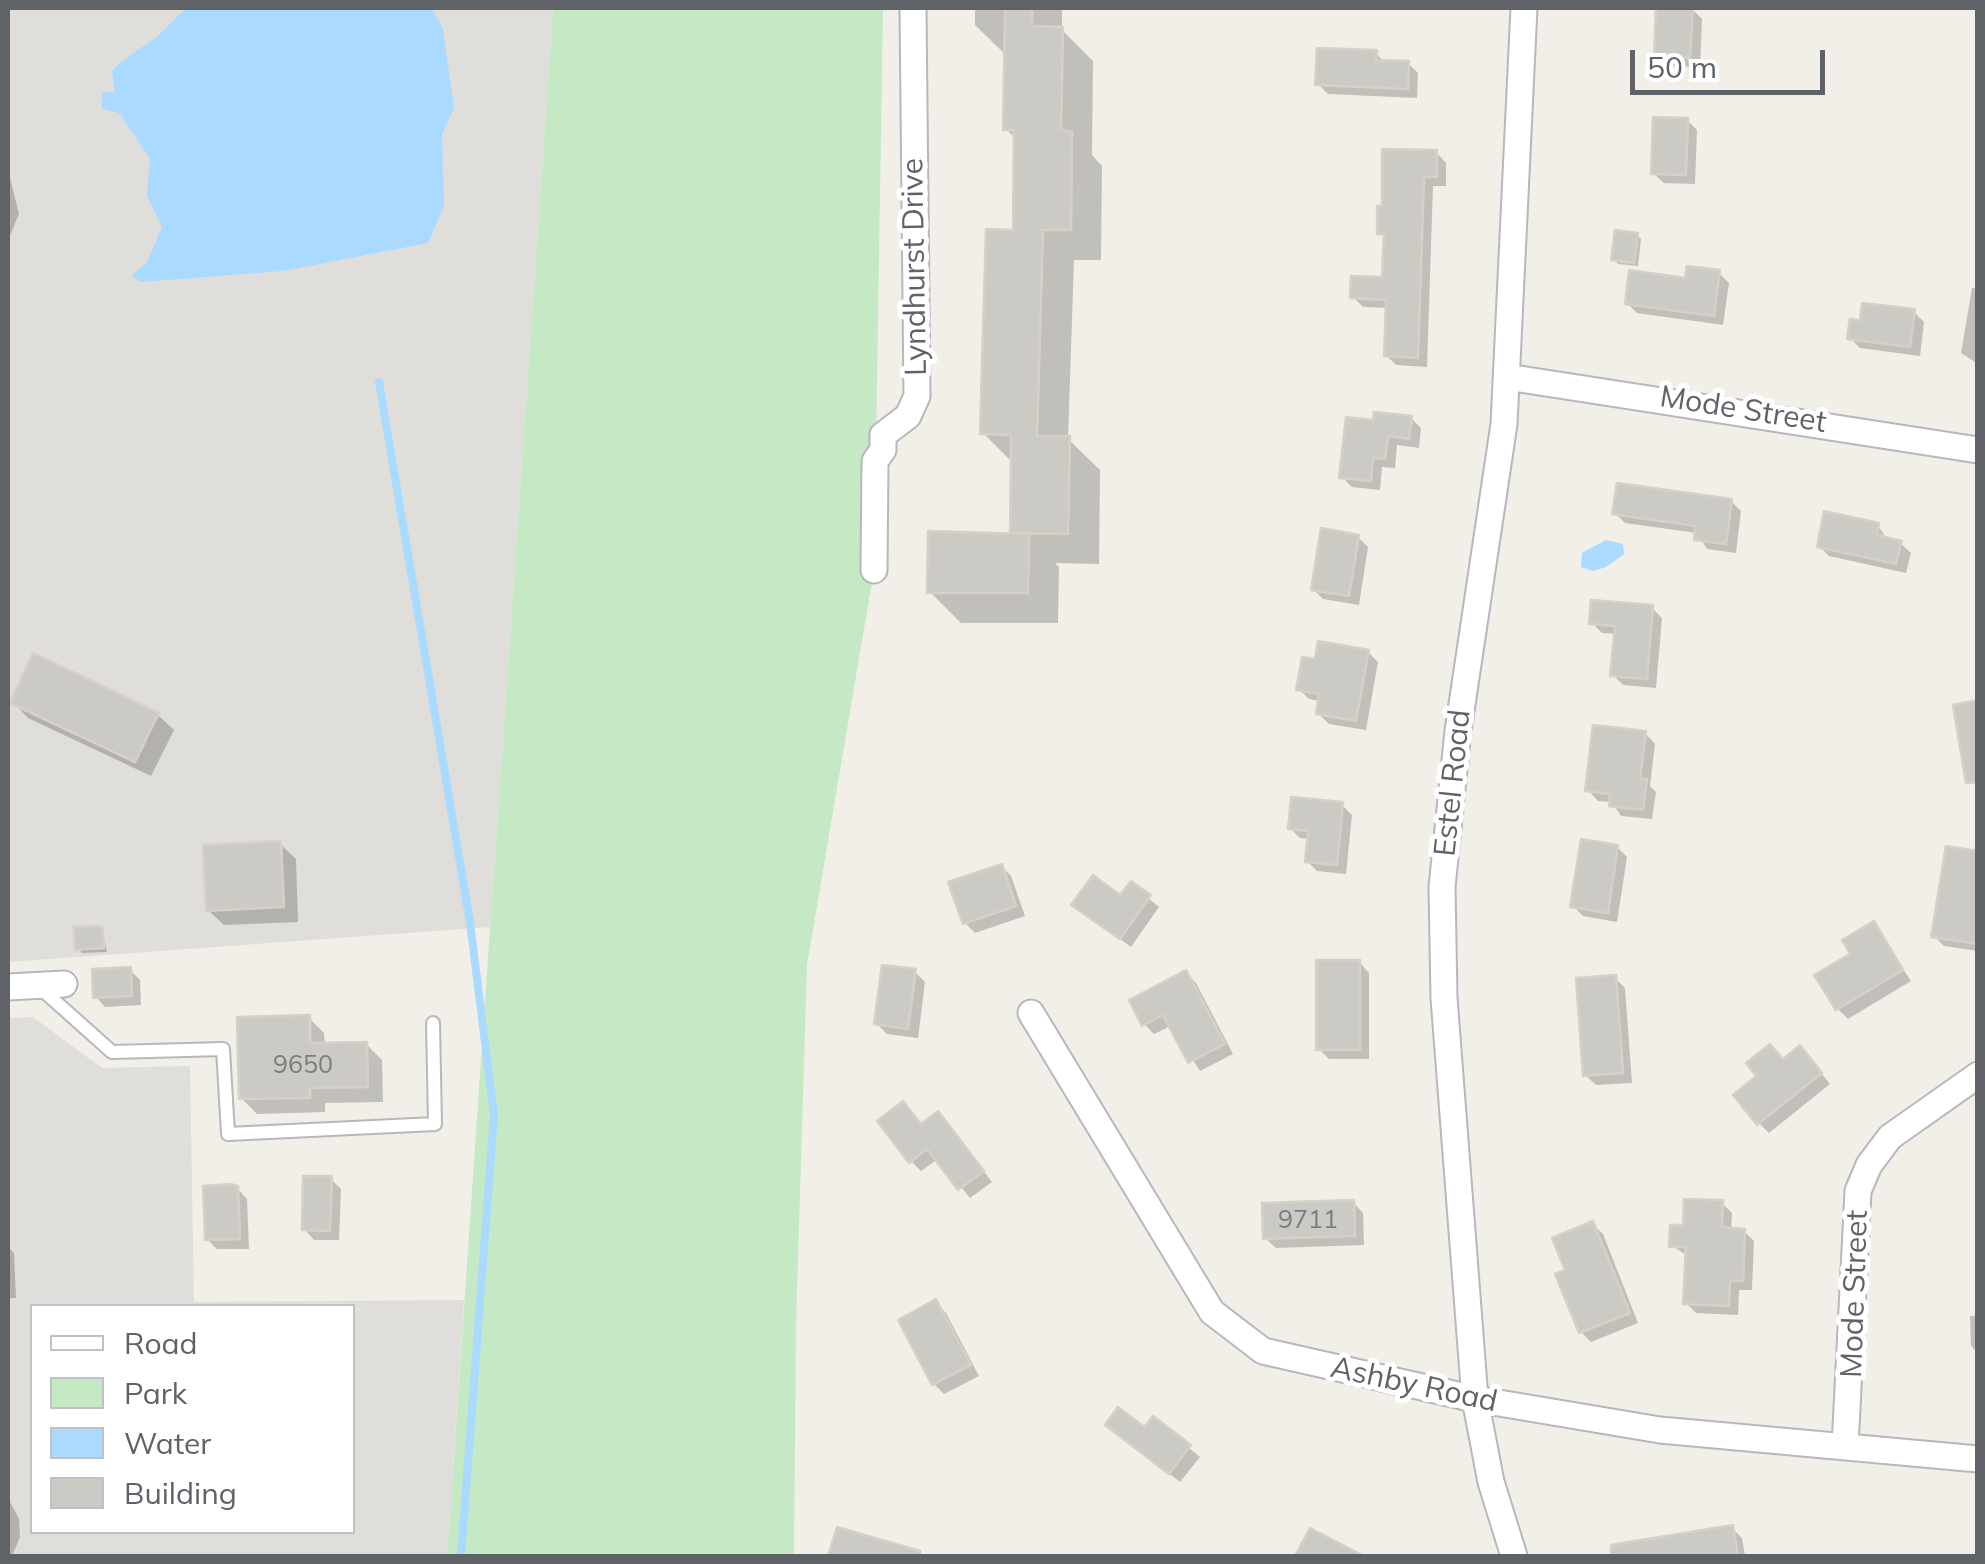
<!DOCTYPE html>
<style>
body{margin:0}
#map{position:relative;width:1985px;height:1564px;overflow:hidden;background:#f1efe8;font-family:Mulish,sans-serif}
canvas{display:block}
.frame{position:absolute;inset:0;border:10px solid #5f6368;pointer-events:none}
.legend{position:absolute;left:30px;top:1304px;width:325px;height:230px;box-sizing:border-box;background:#fff;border:2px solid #bfc1c3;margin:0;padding:12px 18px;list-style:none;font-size:30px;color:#5f6368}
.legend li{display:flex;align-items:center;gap:20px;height:50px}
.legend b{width:50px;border:2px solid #bfc1c3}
.scale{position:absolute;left:1630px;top:50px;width:195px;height:45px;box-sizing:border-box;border:5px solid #5f6368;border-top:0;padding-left:12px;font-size:30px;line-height:35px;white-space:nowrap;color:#5f6368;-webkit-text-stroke:8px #fff;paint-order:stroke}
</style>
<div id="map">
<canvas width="1985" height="1564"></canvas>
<div class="frame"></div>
<ul class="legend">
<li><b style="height:12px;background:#fff"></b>Road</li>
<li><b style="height:28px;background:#c5e8c5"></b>Park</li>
<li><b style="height:28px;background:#aadaff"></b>Water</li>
<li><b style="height:28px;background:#cccac5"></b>Building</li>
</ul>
<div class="scale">50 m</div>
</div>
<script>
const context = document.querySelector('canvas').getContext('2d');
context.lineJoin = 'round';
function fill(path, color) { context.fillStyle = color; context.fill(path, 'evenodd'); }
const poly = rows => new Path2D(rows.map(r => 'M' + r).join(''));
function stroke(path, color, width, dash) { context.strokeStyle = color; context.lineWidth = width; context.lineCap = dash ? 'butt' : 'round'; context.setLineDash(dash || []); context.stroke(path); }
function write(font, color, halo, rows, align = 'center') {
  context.font = font + ' Mulish,sans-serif'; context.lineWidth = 10; context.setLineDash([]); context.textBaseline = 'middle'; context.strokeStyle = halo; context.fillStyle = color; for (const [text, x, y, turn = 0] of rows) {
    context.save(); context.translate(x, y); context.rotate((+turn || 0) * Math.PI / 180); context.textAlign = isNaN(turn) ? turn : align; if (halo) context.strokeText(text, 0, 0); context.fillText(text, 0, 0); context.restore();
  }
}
const industrial = poly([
 [8,8,553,8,490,927,8,962],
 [33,1017,102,1068,190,1066,194,1302,464,1300,447,1556,8,1556,8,1018],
 [32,1306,352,1306,352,1532,32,1532]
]);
const green = poly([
 [553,8,883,8,874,570,807,965,796,1323,794,1556,447,1556]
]);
const water = poly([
 [186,8,431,8,443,28,454,108,442,134,444,206,428,243,283,271,141,282,131,276,147,262,162,227,147,196,150,159,119,113,102,109,102,93,115,91,112,71,117,65,158,36],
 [1606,540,1623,544,1624,554,1606,567,1593,571,1581,567,1582,553]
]);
const shadow = poly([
 [975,8,1062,8,1062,30,1093,61,1092,155,1102,166,1101,260,1074,260,1068,439,1100,470,1099,564,1055,563,1059,567,1058,623,961,623,930,592,1012,536,1013,463,983,433,1016,232,1016,139,1006,129,1007,56,975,25],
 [1659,8,1692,9,1702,19,1700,67,1666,66,1656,56],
 [1375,53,1385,62,1408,63,1418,73,1417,98,1328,94,1318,84],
 [1687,120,1697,130,1695,184,1664,183,1653,173],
 [1436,152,1446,163,1446,186,1433,186,1427,367,1396,365,1386,355,1388,308,1363,307,1353,297,1384,280,1386,239,1379,232,1385,208],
 [8,170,19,214,8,240],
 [1637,235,1641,239,1638,266,1618,264,1614,259],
 [1719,273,1729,283,1723,325,1637,313,1627,303],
 [1972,288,1978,289,1978,364,1961,353],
 [1914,312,1924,322,1920,356,1860,348,1850,338],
 [1411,418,1421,428,1419,448,1397,445,1395,468,1382,467,1380,490,1352,487,1342,477,1375,423],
 [1731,501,1741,511,1736,553,1707,549,1697,533,1625,523,1615,513],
 [1878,525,1887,540,1900,543,1911,553,1906,573,1829,556,1819,546],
 [1358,537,1368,547,1359,605,1323,599,1313,589],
 [1652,608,1662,618,1656,688,1623,685,1613,675,1616,634,1602,633,1592,623],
 [1368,652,1378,662,1366,730,1329,724,1319,714,1321,701,1309,699,1299,689,1317,662],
 [13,702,158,715,174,730,151,776,28,718],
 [1645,733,1655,744,1650,786,1656,792,1652,819,1621,816,1612,802,1598,801,1588,790],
 [1342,805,1352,815,1346,874,1317,871,1307,861,1310,839,1300,838,1290,828],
 [280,844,296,859,298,922,224,925,208,910],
 [1617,847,1627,857,1617,922,1583,916,1573,906],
 [1978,853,1978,951,1944,946,1934,936],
 [1001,866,1011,876,1025,916,975,933,965,923],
 [1131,884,1159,907,1131,947,1085,914,1121,898],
 [1873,924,1911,981,1848,1019,1838,1009],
 [101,928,107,952,82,953,78,948],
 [1359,962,1369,973,1369,1059,1329,1059,1319,1049],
 [130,970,140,980,141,1005,105,1007,95,996],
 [915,972,925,982,918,1038,887,1034,877,1024],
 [1186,973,1196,983,1233,1054,1200,1071,1171,1026,1154,1034,1144,1024],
 [1615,978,1625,988,1632,1083,1596,1085,1585,1075],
 [309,1018,324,1033,325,1046,366,1044,382,1060,383,1102,325,1103,325,1112,257,1114,241,1098],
 [1809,1058,1830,1084,1769,1133,1759,1123,1784,1061],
 [948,1124,992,1182,970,1198,938,1159,921,1171,911,1161,922,1126],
 [331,1179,341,1189,339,1240,314,1240,304,1229],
 [237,1188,247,1199,249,1249,217,1249,207,1239],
 [1353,1202,1363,1213,1364,1245,1276,1248,1265,1238],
 [1722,1203,1732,1213,1731,1230,1744,1231,1754,1241,1752,1290,1739,1290,1738,1315,1696,1313,1686,1303,1688,1256,1672,1246,1685,1228],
 [1593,1224,1603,1234,1638,1323,1591,1342,1581,1332],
 [8,1247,14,1253,16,1298,8,1298],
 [936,1303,946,1313,979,1376,944,1394,934,1384,901,1321],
 [1970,1316,1978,1316,1978,1353,1971,1346],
 [1154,1419,1200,1457,1180,1482,1118,1434,1145,1430],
 [8,1498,19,1519,20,1537,12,1556,8,1556],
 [1732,1528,1742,1538,1745,1556,1640,1556,1638,1543]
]);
const stream = poly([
 [379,382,470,922,494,1115,461,1556]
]);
const building = poly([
 [1005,8,1032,8,1032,26,1063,27,1061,130,1072,132,1071,230,1043,230,1037,436,1070,436,1068,534,1010,533,1011,435,980,434,986,229,1013,230,1014,130,1003,130,1005,8],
 [1656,8,1693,8,1690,58,1654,57,1656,8],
 [1317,48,1377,50,1376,60,1409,61,1408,89,1315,85,1317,48],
 [1653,117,1688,118,1686,175,1651,174,1653,117],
 [1382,149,1437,150,1437,177,1424,177,1418,358,1384,356,1386,300,1350,298,1351,276,1382,277,1384,234,1377,234,1377,206,1382,206,1382,149],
 [1615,230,1638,233,1634,263,1611,260,1615,230],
 [1687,266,1720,270,1714,316,1625,304,1629,270,1685,278,1687,266],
 [1862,303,1915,309,1910,347,1847,339,1850,319,1860,320,1862,303],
 [1374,412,1412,416,1409,439,1388,436,1385,459,1373,458,1371,481,1339,478,1346,417,1373,420,1374,412],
 [1617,483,1732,499,1726,544,1694,540,1696,526,1612,514,1617,483],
 [1824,511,1879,523,1877,535,1902,541,1896,564,1817,547,1824,511],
 [1321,528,1359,535,1349,596,1311,590,1321,528],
 [928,531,1029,534,1028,593,927,593,928,531],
 [1591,600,1653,605,1647,679,1610,676,1615,626,1589,624,1591,600],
 [1318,641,1369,650,1356,721,1316,714,1319,694,1296,690,1302,657,1315,659,1318,641],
 [33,653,159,713,135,762,10,703,33,653],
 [1978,700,1978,782,1966,783,1953,705,1978,700],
 [1593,725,1646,731,1640,779,1647,779,1643,810,1609,806,1610,794,1585,791,1593,725],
 [1291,797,1343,802,1337,865,1305,862,1308,831,1288,829,1291,797],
 [1581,839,1618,845,1608,913,1570,907,1581,839],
 [281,841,284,907,206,911,203,845,281,841],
 [1946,846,1978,851,1978,944,1931,937,1946,846],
 [1002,864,1016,906,963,924,948,882,1002,864],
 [1093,875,1120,895,1131,881,1151,895,1120,939,1071,905,1093,875],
 [1874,921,1903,970,1836,1010,1814,975,1850,954,1842,940,1874,921],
 [102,926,104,948,75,950,74,927,102,926],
 [1316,960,1360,960,1360,1050,1316,1050,1316,960],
 [882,965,916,969,908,1029,874,1024,882,965],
 [131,967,132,996,93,998,92,969,131,967],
 [1186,970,1225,1044,1188,1063,1163,1015,1142,1026,1129,1000,1186,970],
 [1616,975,1623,1073,1583,1076,1576,978,1616,975],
 [310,1015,310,1043,367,1042,368,1087,310,1088,310,1098,239,1099,237,1017,310,1015],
 [1770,1044,1783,1059,1800,1045,1822,1073,1757,1125,1733,1095,1756,1076,1746,1063,1770,1044],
 [903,1101,921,1124,938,1111,984,1171,958,1190,927,1149,909,1163,877,1121,903,1101],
 [303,1176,332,1176,330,1231,302,1230,303,1176],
 [230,1184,238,1186,240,1239,205,1240,203,1186,230,1184],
 [1684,1199,1723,1200,1722,1227,1745,1229,1743,1281,1730,1281,1729,1306,1683,1304,1686,1247,1669,1247,1670,1225,1683,1225,1684,1199],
 [1354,1200,1355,1236,1263,1239,1262,1203,1354,1200],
 [1593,1221,1630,1313,1579,1333,1555,1274,1565,1270,1552,1238,1593,1221],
 [936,1299,971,1365,932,1385,898,1320,936,1299],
 [1118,1407,1144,1427,1153,1416,1191,1445,1169,1474,1105,1425,1118,1407],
 [1733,1525,1738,1556,1611,1556,1611,1545,1733,1525],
 [837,1527,920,1551,920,1556,828,1556,837,1527],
 [1310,1528,1364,1556,1295,1556,1310,1528]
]);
const service = poly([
 [38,986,112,1052,223,1049,228,1134,435,1124,433,1023]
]);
const minor = poly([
 [1507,377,1978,450],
 [874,570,875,461,883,450,883,435,908,416,917,396,913,8],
 [8,987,64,984],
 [1031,1013,1212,1312,1263,1351,1475,1399,1660,1430,1978,1459],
 [1845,1447,1858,1191,1869,1165,1890,1137,1978,1075],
 [1514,1556,1491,1482,1475,1399,1444,998,1442,887,1458,731,1504,424,1524,8]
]);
const numberNames = [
 ["9650",303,1065],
 ["9711",1308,1220]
];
const streetNames = [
 ["Lyndhurst Drive",915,267,-91],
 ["Mode Street",1743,410,9],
 ["Estel Road",1453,783,-84],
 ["Mode Street",1855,1294,-88],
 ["Ashby Road",1414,1385,12]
];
fill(industrial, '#e0deda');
fill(green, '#c5e8c5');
fill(water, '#aadaff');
fill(shadow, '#0003');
stroke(stream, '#aadaff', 8);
fill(building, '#cccac5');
stroke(building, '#d6d1c6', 2.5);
stroke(service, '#b5b8bc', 16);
stroke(minor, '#b5b8bc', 29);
stroke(service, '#fff', 12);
stroke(minor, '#fff', 25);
write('25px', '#7a7d7f', null, numberNames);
write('30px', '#5f6368', '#fff', streetNames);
</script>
